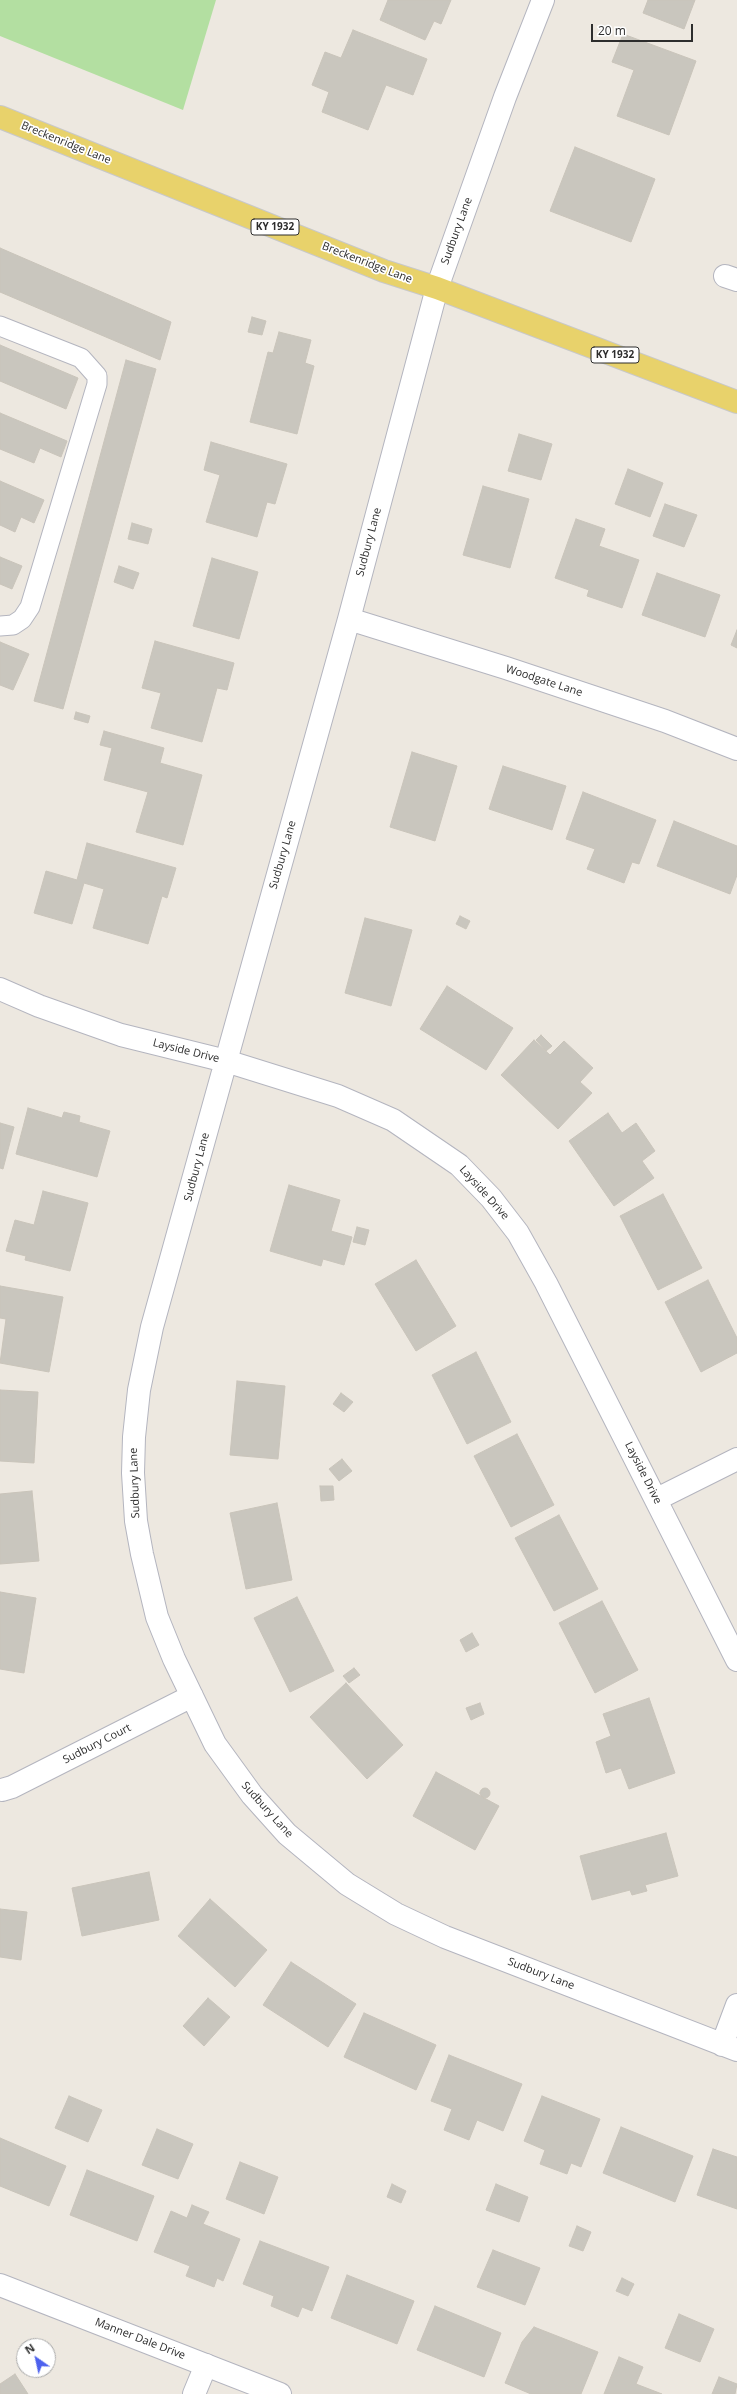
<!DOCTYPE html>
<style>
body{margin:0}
#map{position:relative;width:737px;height:2394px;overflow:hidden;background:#ede8e0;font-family:"Open Sans",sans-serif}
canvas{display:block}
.north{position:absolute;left:16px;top:2338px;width:40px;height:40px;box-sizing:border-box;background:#fff;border:1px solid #ababab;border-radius:50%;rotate:326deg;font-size:11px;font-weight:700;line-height:16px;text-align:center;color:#2d2d2d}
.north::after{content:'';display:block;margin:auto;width:14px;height:18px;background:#4d61ee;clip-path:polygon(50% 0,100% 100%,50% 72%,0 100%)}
.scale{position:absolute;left:591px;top:24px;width:102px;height:18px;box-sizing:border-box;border:2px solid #2d2d2d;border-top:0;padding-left:5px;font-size:12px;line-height:14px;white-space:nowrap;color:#2d2d2d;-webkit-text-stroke:3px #fff;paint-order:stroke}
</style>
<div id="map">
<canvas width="737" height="2394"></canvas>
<div class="north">N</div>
<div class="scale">20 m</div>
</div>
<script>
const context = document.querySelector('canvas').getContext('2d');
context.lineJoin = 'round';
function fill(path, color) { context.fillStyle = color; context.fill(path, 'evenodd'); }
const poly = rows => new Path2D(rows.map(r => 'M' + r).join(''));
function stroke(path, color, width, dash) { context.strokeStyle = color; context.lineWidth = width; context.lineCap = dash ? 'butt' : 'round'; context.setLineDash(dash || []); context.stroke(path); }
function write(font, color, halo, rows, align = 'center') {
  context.font = font + ' "Open Sans",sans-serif'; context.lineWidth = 3.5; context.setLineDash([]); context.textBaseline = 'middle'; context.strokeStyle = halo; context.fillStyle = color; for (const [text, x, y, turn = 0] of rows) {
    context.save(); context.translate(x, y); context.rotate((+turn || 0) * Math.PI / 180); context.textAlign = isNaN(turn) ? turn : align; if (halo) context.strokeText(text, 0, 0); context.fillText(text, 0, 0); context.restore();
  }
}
const green = poly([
 [0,0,216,0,183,110,0,36]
]);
const building = poly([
 [388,0,451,0,441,24,434,21,425,40,380,20,388,0],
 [648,0,695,0,684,29,643,13,648,0],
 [353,30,427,59,413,95,386,85,368,130,322,112,329,92,312,85,325,52,341,58,353,30],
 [623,34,696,61,669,135,617,116,634,70,612,62,623,34],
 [575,147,655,179,631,242,550,211,575,147],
 [0,248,171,322,160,360,0,292,0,248],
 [252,317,266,321,262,335,248,332,252,317],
 [279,332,311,340,305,363,314,366,297,434,250,422,268,352,273,353,279,332],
 [0,345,78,378,66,409,0,381,0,345],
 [126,360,156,369,63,709,34,701,126,360],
 [0,413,67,441,61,457,40,448,34,463,0,449,0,413],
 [519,434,552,444,541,480,508,471,519,434],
 [211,442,287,464,275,504,267,502,257,537,206,522,220,475,204,470,211,442],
 [628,469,663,483,650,517,615,504,628,469],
 [0,481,44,500,34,523,21,517,15,532,0,525,0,481],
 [483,486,529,499,510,568,463,555,483,486],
 [665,504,697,515,684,547,653,536,665,504],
 [576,519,605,529,599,546,639,560,622,608,587,596,589,590,555,578,576,519],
 [132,523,152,529,148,544,128,539,132,523],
 [0,557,22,566,12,589,0,584,0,557],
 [212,558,258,572,239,639,193,626,212,558],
 [119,566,139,573,133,589,114,582,119,566],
 [657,573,720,595,705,637,642,615,657,573],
 [737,630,737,648,731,645,737,630],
 [155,641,234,663,227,690,217,688,202,742,151,728,161,693,142,688,155,641],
 [0,642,29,654,13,690,0,685,0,642],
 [76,712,90,716,88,723,74,719,76,712],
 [104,731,164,748,160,763,202,775,183,845,136,832,148,792,104,780,112,748,100,745,104,731],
 [412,752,457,766,435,841,390,827,412,752],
 [503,766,566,786,552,830,489,809,503,766],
 [583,792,656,820,639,864,632,862,624,883,587,869,595,849,566,839,583,792],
 [674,821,737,846,737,875,730,894,657,866,674,821],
 [87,843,176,868,167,898,162,896,148,944,93,928,104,889,84,883,72,924,34,913,46,871,77,880,87,843],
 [460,916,470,921,466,929,456,924,460,916],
 [365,918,412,930,391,1006,345,993,365,918],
 [447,986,513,1028,486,1070,420,1029,447,986],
 [541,1035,552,1046,546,1051,536,1040,541,1035],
 [534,1040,550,1055,564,1041,593,1068,580,1082,592,1093,558,1129,501,1075,534,1040],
 [28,1108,62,1118,64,1112,80,1116,79,1122,110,1131,97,1177,16,1154,28,1108],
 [608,1113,622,1133,636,1123,655,1151,642,1161,654,1178,614,1206,569,1141,608,1113],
 [0,1123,14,1127,3,1169,0,1168,0,1123],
 [289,1185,340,1200,331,1231,352,1237,344,1265,323,1259,321,1266,270,1251,289,1185],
 [43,1191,88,1203,70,1271,25,1260,26,1256,6,1251,15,1220,34,1225,43,1191],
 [663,1194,702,1268,658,1290,620,1216,663,1194],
 [357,1227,369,1230,365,1245,353,1242,357,1227],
 [416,1260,456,1326,416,1351,375,1284,416,1260],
 [708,1280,737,1338,737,1353,701,1372,665,1302,708,1280],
 [0,1286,63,1297,49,1372,0,1363,6,1319,0,1318,0,1286],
 [476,1352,511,1422,467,1444,432,1375,476,1352],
 [237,1381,285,1386,278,1459,230,1455,237,1381],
 [0,1390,38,1392,34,1463,0,1461,0,1390],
 [341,1393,353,1402,344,1412,333,1404,341,1393],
 [517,1434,554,1505,511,1527,474,1456,517,1434],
 [342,1459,352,1471,339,1481,329,1469,342,1459],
 [320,1486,333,1486,334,1500,321,1501,320,1486],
 [32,1491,39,1561,0,1564,0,1494,32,1491],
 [277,1503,292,1580,246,1589,230,1513,277,1503],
 [559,1515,598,1589,554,1611,515,1538,559,1515],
 [0,1592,36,1598,24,1673,0,1669,0,1592],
 [297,1597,334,1671,290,1692,254,1618,297,1597],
 [602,1601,638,1670,595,1693,559,1623,602,1601],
 [472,1633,479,1645,466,1652,460,1640,472,1633],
 [354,1668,360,1675,349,1683,343,1676,354,1668],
 [346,1683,403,1745,367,1779,310,1717,346,1683],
 [649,1698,675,1773,629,1789,621,1768,606,1773,596,1742,611,1736,603,1714,649,1698],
 [480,1703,484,1714,471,1720,466,1708,480,1703],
 [436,1772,499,1806,475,1850,413,1816,436,1772],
 '480 1793a5 5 0 1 1 10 0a5 5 0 1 1-10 0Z',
 [666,1833,678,1876,645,1885,647,1891,632,1895,630,1890,592,1900,580,1856,666,1833],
 [149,1872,159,1920,82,1936,72,1888,149,1872],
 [210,1899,267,1950,235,1987,178,1936,210,1899],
 [0,1909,27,1912,21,1960,0,1957,0,1909],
 [291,1962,356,2004,328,2047,263,2005,291,1962],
 [208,1998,230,2017,204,2046,183,2026,208,1998],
 [364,2013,436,2045,416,2090,344,2057,364,2013],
 [449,2055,522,2084,503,2131,477,2120,469,2140,444,2130,452,2109,431,2101,449,2055],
 [69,2096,102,2110,88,2142,55,2128,69,2096],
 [542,2096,600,2119,581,2167,571,2163,567,2174,540,2164,545,2150,524,2141,542,2096],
 [621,2127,693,2156,675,2202,603,2173,621,2127],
 [157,2129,193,2144,178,2179,142,2165,157,2129],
 [0,2138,66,2166,49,2206,0,2186,0,2138],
 [713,2149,737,2157,737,2209,697,2195,713,2149],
 [240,2162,278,2177,264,2214,226,2199,240,2162],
 [87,2170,154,2196,137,2241,70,2215,87,2170],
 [392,2184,406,2191,401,2203,387,2197,392,2184],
 [496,2184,528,2197,519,2222,486,2210,496,2184],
 [192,2205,209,2212,203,2224,240,2239,223,2281,217,2278,214,2287,186,2276,190,2266,154,2252,171,2211,187,2218,192,2205],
 [577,2226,591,2232,583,2251,569,2246,577,2226],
 [260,2241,329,2267,312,2311,302,2307,298,2317,271,2306,274,2296,243,2284,260,2241],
 [493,2250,540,2268,525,2305,477,2287,493,2250],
 [347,2275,414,2301,397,2344,331,2318,347,2275],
 [622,2278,634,2284,628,2296,616,2291,622,2278],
 [435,2306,501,2333,484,2377,417,2350,435,2306],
 [679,2314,714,2329,700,2362,665,2348,679,2314],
 [534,2327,598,2352,581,2394,531,2394,505,2383,522,2342,534,2327],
 [619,2357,643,2367,636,2384,662,2394,604,2394,619,2357],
 [15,2374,28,2394,0,2394,0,2384,15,2374],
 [719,2377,737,2384,735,2394,712,2394,719,2377]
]);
const service = poly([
 [0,326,81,358,97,376,97,384,30,607,22,619,13,625,0,626]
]);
const minor = poly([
 [543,0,505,97,437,288,349,619,152,1327,139,1390,134,1437,133,1473,136,1521,142,1554,157,1617,174,1659,215,1744,252,1795,287,1834,347,1884,396,1914,445,1937,737,2050],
 [725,276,737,280],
 [349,619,506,668,665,721,737,749],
 [0,989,39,1006,121,1035,226,1061,338,1096,393,1120,459,1165,491,1198,518,1233,546,1283,737,1660],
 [657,1499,737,1459],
 [2,1790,12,1787,192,1696],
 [722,2045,737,2005],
 [194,2394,206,2365]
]);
const tertiary = poly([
 [0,2285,280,2394]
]);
const primary = poly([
 [0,117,384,271,437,288,737,402]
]);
const shields = [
 [275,227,48],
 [615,355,48]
];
const shieldNames = [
 ["KY 1932",275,227],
 ["KY 1932",615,355]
];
const streetNames = [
 ["Breckenridge Lane",66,143,22],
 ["Sudbury Lane",457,231,-70],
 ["Breckenridge Lane",367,263,21],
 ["Sudbury Lane",369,542,-75],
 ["Woodgate Lane",544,681,18],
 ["Sudbury Lane",283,855,-74],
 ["Layside Drive",186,1051,14],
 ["Sudbury Lane",197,1167,-75],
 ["Layside Drive",484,1193,48],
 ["Layside Drive",643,1473,63],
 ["Sudbury Lane",135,1483,-92],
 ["Sudbury Court",97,1744,-27],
 ["Sudbury Lane",267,1810,48],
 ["Sudbury Lane",541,1974,21],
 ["Manner Dale Drive",140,2339,21]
];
fill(green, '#b3dfa1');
fill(building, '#c9c6be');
stroke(building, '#c9c4ba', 1);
stroke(service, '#b4b5bf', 21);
stroke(minor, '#b4b5bf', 24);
stroke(tertiary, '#b4b5bf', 24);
stroke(primary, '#c8c8c8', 24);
stroke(service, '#fff', 19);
stroke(minor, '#fff', 22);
stroke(tertiary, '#fff', 22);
stroke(primary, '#e8d26b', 22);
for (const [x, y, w] of shields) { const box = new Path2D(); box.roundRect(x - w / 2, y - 8, w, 16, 3); context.fillStyle = '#fff'; context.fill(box); stroke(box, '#2d2d2d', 1); }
write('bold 10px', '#2d2d2d', null, shieldNames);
write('11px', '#2d2d2d', '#fff', streetNames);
</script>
